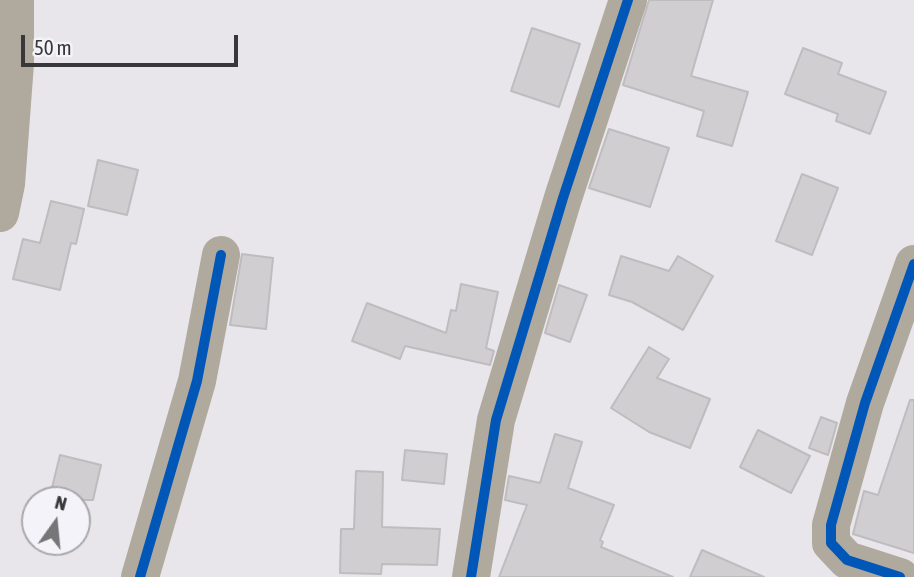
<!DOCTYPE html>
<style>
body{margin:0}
#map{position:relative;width:914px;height:577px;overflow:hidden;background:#e8e6eb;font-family:"Asap Condensed",sans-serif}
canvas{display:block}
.north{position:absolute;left:21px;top:486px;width:70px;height:70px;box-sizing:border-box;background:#f4f3f9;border:2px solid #a9a8ad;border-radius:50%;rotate:15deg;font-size:19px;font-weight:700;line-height:28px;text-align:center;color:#38383a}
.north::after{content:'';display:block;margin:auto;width:24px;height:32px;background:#767578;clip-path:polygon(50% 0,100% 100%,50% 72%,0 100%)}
.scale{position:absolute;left:21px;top:35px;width:217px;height:32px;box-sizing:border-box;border:4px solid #38383a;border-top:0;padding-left:9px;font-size:21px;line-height:24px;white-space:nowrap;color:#38383a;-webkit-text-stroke:5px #f4f3f9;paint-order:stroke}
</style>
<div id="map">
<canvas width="914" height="577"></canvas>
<div class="north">N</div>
<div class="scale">50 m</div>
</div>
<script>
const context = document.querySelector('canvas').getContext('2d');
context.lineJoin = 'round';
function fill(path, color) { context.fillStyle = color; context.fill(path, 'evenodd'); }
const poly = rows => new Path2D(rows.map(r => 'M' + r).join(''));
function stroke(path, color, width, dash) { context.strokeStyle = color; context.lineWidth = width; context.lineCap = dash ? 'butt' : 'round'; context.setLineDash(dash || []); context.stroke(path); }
const building = poly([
 [649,0,713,0,691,76,748,92,732,146,697,136,704,111,623,85,649,0],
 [532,28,580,44,559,107,511,91,532,28],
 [803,48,842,63,838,74,886,92,870,134,836,121,838,114,785,94,803,48],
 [609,129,669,148,650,207,589,188,609,129],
 [98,160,138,170,127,215,88,206,98,160],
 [802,174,838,188,812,255,776,241,802,174],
 [51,201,84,209,76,244,71,243,60,290,13,279,23,239,40,243,51,201],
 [242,254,273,258,266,329,230,325,242,254],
 [621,256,669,271,678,256,713,276,683,330,632,302,609,295,621,256],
 [461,284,498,292,486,348,494,351,490,365,405,346,400,359,352,341,367,303,446,333,451,310,456,311,461,284],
 [559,285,587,295,570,342,545,333,559,285],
 [649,347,669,359,657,378,710,399,690,448,649,432,611,408,649,347],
 [910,400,914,400,914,553,853,534,864,491,878,495,910,400],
 [821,417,837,423,828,455,809,448,821,417],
 [758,430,810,456,791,493,740,467,758,430],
 [555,434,582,442,568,488,614,505,600,540,603,542,601,547,673,577,499,577,527,505,505,500,509,476,540,483,555,434],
 [405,450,447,454,444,484,402,480,405,450],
 [60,455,101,465,93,500,49,500,60,455],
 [356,471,383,472,382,527,440,529,437,565,382,564,381,574,340,573,341,529,354,529,356,471],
 [702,550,764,577,690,577,702,550]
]);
const minor = poly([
 [0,213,6,184,15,63,15,0],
 [140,577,197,381,221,255],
 [471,577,496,420,563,198,628,0],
 [900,577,847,560,831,543,831,525,865,403,914,264]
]);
const cycleway = poly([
 [140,577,197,381,221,255],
 [471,577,496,420,563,198,628,0],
 [900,577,847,560,831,543,831,525,865,403,914,264]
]);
fill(building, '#d1ced1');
stroke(building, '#bebcbe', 2);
stroke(minor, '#b0a99e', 38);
stroke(cycleway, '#0057b8', 10);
</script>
